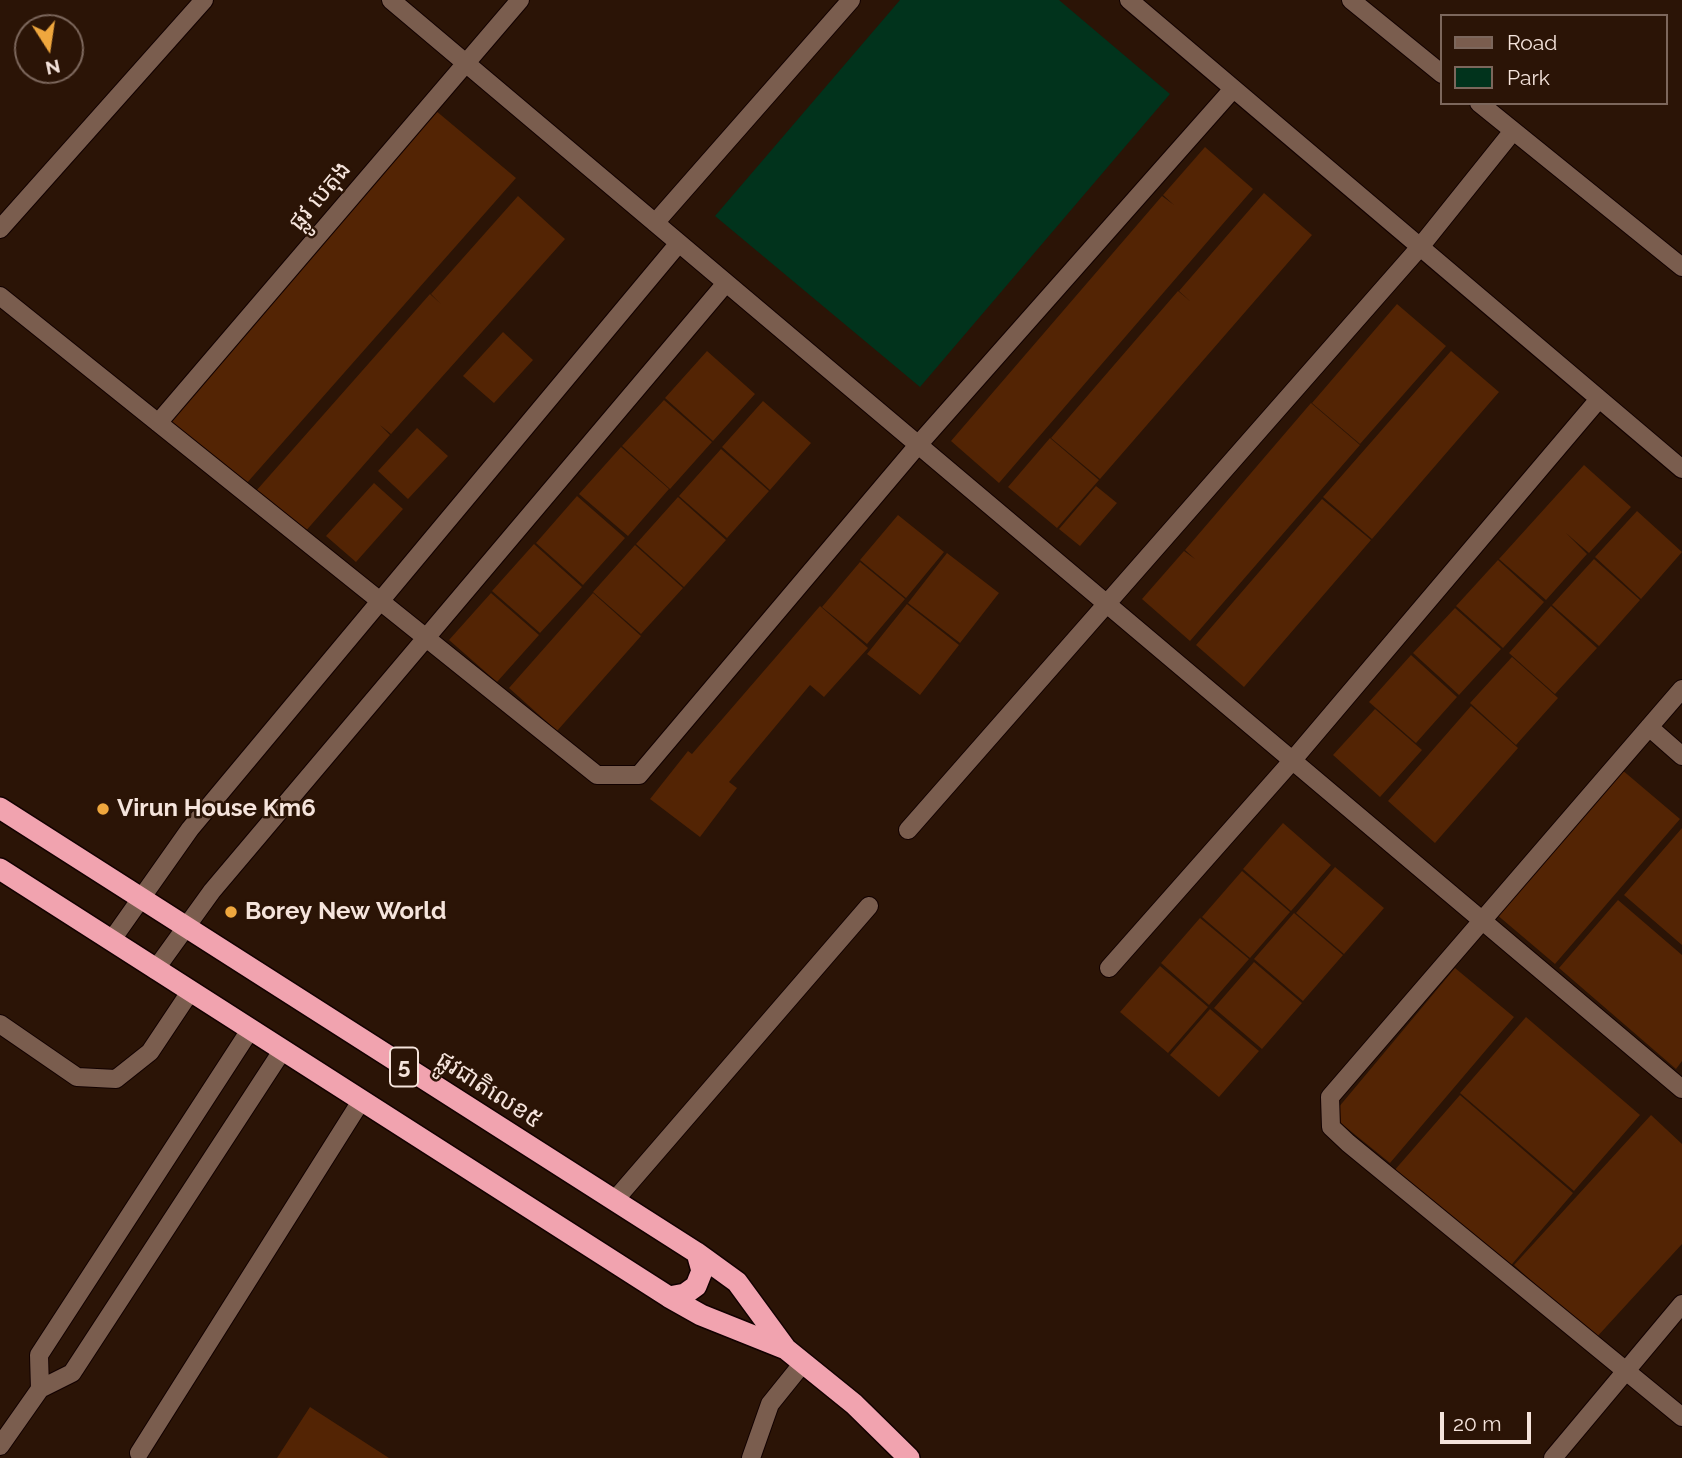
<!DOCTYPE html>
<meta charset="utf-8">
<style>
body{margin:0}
#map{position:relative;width:1682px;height:1458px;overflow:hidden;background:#2b1406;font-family:Raleway,sans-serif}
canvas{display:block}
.legend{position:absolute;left:1440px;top:14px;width:228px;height:91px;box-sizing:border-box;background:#2b1406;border:2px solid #7c675c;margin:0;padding:9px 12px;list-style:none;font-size:21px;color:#f5e4dc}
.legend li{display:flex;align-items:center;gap:14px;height:35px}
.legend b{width:35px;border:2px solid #7c675c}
.north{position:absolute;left:14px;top:14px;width:70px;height:70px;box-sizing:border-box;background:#2b1406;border:2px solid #7c675c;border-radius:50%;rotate:168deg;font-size:19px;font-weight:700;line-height:28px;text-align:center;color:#f5e4dc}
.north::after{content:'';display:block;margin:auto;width:24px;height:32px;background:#efa73e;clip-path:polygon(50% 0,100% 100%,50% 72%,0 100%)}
.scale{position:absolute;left:1440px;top:1412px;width:91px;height:32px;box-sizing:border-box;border:4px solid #f5e4dc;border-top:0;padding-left:9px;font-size:21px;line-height:24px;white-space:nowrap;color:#f5e4dc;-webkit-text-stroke:5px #2b1406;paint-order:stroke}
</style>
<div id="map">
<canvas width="1682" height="1458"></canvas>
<ul class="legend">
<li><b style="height:9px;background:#7a5d4e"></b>Road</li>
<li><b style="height:19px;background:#01331c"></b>Park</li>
</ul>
<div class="north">N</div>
<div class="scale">20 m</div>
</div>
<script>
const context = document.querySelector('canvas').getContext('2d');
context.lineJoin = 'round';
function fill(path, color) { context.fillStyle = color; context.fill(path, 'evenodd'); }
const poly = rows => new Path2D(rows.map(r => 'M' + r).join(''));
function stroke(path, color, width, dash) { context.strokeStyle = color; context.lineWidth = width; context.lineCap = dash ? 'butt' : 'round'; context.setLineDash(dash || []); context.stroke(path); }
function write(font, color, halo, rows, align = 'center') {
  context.font = font + ' Raleway,"Noto Sans Khmer",sans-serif'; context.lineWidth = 5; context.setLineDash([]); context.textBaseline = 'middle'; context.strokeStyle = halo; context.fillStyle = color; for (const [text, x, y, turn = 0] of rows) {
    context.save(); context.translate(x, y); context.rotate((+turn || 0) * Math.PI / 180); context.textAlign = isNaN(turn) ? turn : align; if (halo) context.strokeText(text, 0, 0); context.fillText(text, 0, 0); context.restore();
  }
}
const green = poly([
 [900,0,1059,0,1170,94,920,387,715,216]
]);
const building = poly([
 [435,110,516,178,246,484,168,420],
 [1205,147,1253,189,999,483,951,441,1162,196,1174,205,1163,195],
 [1264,193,1312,235,1100,479,1051,438,1178,291,1191,302,1179,291],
 [518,196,565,239,391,434,380,425,390,435,304,533,256,491,430,294,441,304,431,294],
 [1397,304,1446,346,1360,444,1312,403],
 [503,332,533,360,494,403,463,376],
 [707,351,755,394,713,441,665,398],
 [1451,351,1499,392,1372,539,1323,497],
 [664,400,712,442,670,489,622,446],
 [763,401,811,443,770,490,722,447],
 [1311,403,1360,445,1190,641,1142,599,1184,551,1195,559,1185,550],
 [417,428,448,456,408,499,378,471],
 [1050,438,1099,480,1057,528,1008,487],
 [621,447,669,489,628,536,579,494],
 [721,449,769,491,727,538,679,496],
 [1584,465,1631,507,1589,553,1566,533,1587,554,1546,600,1499,559],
 [374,483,403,509,356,562,326,536],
 [1096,486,1117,503,1080,546,1059,529],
 [577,496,625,538,583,585,536,543],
 [678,497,726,540,684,587,636,544],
 [1322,499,1371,540,1244,687,1196,645],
 [1637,511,1682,552,1641,599,1595,557],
 [898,515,944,552,906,598,860,560],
 [534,544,582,587,540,633,492,591],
 [635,545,683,588,641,634,593,592],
 [947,553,999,593,960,643,908,603],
 [1594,559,1640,600,1599,646,1552,605],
 [1498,560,1544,602,1503,648,1456,606],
 [860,562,905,599,867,644,822,607],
 [491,593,539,635,497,682,449,640],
 [593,593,641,636,557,731,509,688],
 [907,604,959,645,920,695,867,654],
 [820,606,868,648,824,697,810,685,729,782,737,788,700,837,650,799,688,751,692,754],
 [1551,606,1597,648,1555,694,1509,653],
 [1455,608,1501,649,1459,695,1413,653],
 [1411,655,1457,697,1416,743,1369,702],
 [1512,657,1558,698,1516,745,1470,703],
 [1471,706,1518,748,1435,843,1388,801],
 [1375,709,1422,750,1380,797,1333,755],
 [1621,769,1680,819,1555,964,1496,914],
 [1283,823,1331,865,1291,911,1243,869],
 [1682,828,1682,945,1624,895],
 [1335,867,1384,908,1344,954,1296,913],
 [1242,871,1290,912,1250,958,1202,917],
 [1618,900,1682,955,1682,1061,1676,1069,1559,968],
 [1294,913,1343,955,1303,1001,1254,959],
 [1200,918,1249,959,1209,1005,1161,963],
 [1254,962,1302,1003,1262,1049,1214,1008],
 [1160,966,1208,1007,1168,1053,1120,1012],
 [1455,968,1514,1017,1390,1163,1337,1120,1338,1108],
 [1210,1009,1259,1051,1219,1097,1170,1055],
 [1526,1017,1640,1115,1574,1191,1460,1093],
 [1460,1095,1573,1193,1507,1270,1393,1172],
 [1651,1115,1682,1144,1682,1244,1595,1339,1514,1265],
 [310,1407,389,1458,277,1458]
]);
const minor = poly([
 [391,0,1682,1089],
 [1129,0,1682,469],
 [1351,0,1442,74],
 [1479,103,1682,267],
 [655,223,851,0],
 [0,229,204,0],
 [0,296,597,775,639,775,918,445,1233,89],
 [158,423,520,0],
 [1682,689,1330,1097,1331,1127,1348,1143,1682,1417],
 [1649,727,1682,756],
 [908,830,1420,247,1513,131],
 [111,941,190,829,679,243],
 [1109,968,1292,761,1599,399],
 [155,970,212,891,726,283],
 [0,1024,77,1077,116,1079,150,1052,190,992],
 [614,1201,869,906],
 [40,1389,39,1355,250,1030],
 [0,1446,40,1389,72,1373,282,1051],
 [139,1453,361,1101],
 [751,1458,770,1404,803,1363],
 [1553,1458,1682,1304]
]);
const highway = poly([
 [0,808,697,1253,737,1282,786,1349,854,1404,909,1458],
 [0,869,669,1297,701,1315,786,1349],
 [669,1297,685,1294,696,1286,702,1271,697,1253]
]);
const markers = [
 [103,809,7,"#efa73e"],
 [231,912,7,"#efa73e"]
];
const shields = [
 [404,1067,28]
];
const shieldNames = [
 ["5",404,1067]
];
const streetNames = [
 ["ផ្លូវ បេតុង",320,196,-50],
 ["ផ្លូវជាតិលេខ៥",489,1090,33]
];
const poiNames = [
 ["Virun House Km6",117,809],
 ["Borey New World",245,912]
];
fill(green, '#01331c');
fill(building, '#532404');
stroke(minor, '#120100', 20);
stroke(highway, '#120100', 24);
stroke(minor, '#7a5d4e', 18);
stroke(highway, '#f1a3af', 21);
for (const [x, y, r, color] of markers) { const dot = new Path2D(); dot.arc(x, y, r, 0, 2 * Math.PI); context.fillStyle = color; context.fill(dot); stroke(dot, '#2b1406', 2.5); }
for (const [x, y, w] of shields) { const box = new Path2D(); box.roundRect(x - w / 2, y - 19.5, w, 39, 5); context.fillStyle = '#2b1406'; context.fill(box); stroke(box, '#f5e4dc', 2); }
write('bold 23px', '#f5e4dc', null, shieldNames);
write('24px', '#f5e4dc', '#2b1406', streetNames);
write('bold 24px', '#f5e4dc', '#2b1406', poiNames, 'left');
</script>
